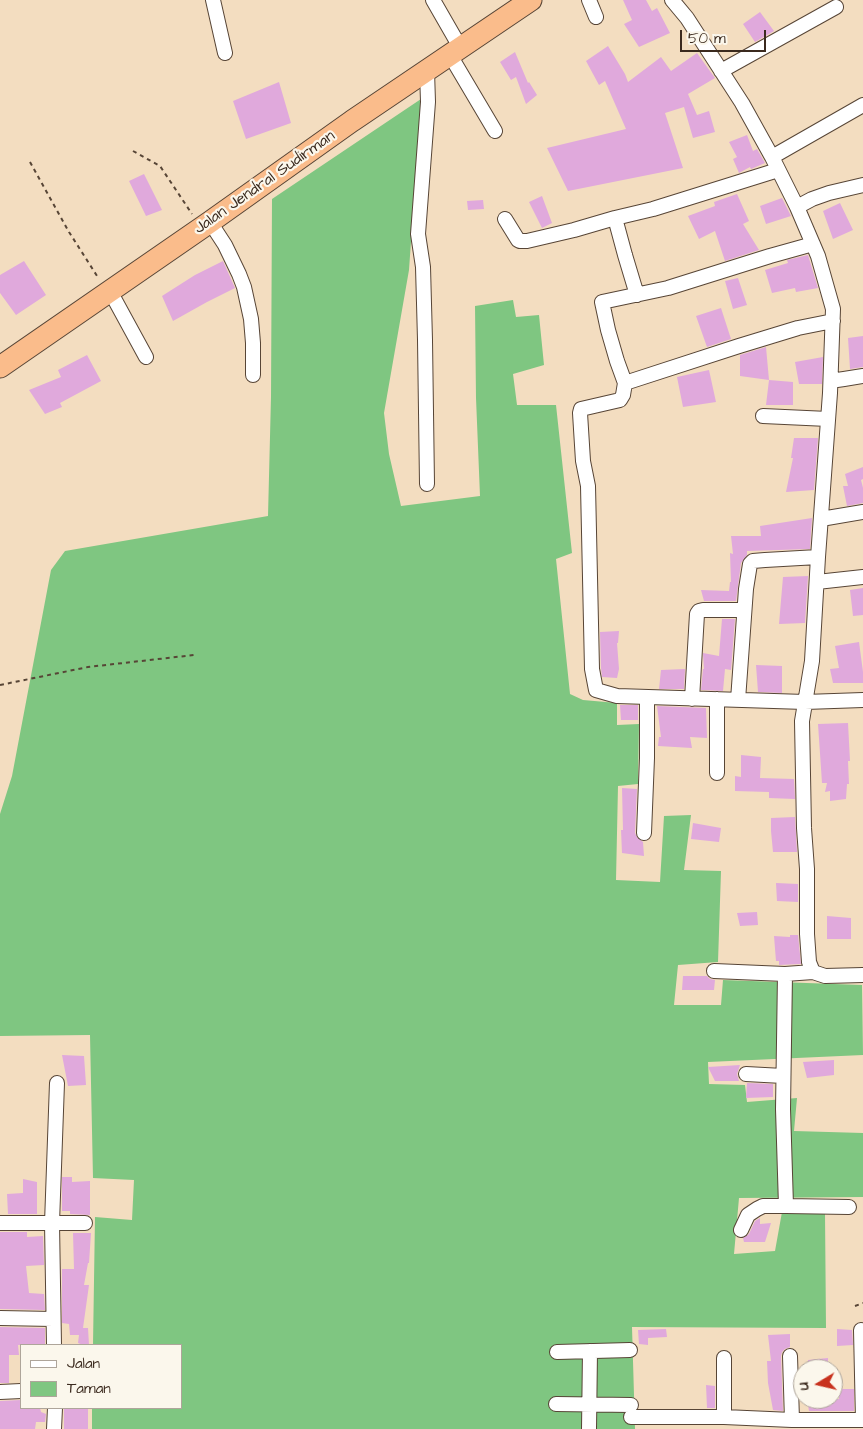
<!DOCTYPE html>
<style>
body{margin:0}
#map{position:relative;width:863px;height:1429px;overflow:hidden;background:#f3ddc0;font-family:"Architects Daughter",sans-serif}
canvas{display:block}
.legend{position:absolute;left:20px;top:1344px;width:162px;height:65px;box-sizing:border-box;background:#fbf7ec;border:1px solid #aea59a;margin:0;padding:6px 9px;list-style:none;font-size:15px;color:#3b2a1e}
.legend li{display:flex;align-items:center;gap:10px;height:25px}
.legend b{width:25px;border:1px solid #aea59a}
.north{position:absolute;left:793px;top:1359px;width:50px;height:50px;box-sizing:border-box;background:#fbf7ec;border:1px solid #aea59a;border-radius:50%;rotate:261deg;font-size:14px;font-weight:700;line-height:20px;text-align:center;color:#3b2a1e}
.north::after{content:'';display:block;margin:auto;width:18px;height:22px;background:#c8321e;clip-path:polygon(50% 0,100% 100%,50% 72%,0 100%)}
.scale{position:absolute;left:680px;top:30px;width:86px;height:22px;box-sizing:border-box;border:2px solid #3b2a1e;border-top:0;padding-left:6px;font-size:15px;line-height:18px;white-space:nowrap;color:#3b2a1e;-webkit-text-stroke:4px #fbf7ec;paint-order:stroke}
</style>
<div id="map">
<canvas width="863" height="1429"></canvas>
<ul class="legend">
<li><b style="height:6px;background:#fff"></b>Jalan</li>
<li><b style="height:14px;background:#7fc681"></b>Taman</li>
</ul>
<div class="north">U</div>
<div class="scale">50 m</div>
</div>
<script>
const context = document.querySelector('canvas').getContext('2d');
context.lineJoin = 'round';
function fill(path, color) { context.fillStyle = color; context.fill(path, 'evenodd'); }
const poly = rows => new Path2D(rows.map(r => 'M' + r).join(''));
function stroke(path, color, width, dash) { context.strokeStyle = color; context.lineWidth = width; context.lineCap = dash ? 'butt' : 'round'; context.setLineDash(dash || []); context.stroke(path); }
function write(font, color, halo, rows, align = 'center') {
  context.font = font + ' "Architects Daughter",sans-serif'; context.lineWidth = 4.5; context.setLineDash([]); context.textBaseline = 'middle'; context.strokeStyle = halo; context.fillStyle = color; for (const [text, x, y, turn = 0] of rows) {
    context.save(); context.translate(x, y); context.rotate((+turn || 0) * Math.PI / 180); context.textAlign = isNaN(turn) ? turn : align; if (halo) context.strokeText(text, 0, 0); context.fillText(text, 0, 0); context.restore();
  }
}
const green = poly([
 [421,99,409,270,384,413,389,454,401,506,480,496,476,398,475,306,513,300,516,317,539,315,544,365,513,374,517,405,556,405,572,553,556,559,570,694,583,700,617,703,617,725,639,724,638,784,618,786,616,880,660,882,664,816,691,815,684,870,721,871,718,962,678,965,674,1005,721,1005,723,980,862,985,863,1055,708,1062,709,1084,745,1085,747,1102,797,1098,794,1131,863,1133,863,1197,739,1198,734,1254,775,1251,782,1212,825,1214,826,1328,632,1327,635,1429,92,1429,92,1408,181,1408,181,1345,93,1345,95,1217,132,1220,134,1180,93,1178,90,1035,0,1036,0,814,12,776,51,570,65,551,268,516,271,397,272,199]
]);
const building = poly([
 [623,0,646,0,652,11,657,8,670,33,639,47,624,24,632,20],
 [760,12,774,31,755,42,743,24],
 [608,46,625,74,628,82,661,57,671,71,697,53,715,78,688,94,697,115,709,111,715,132,693,138,684,107,665,113,683,168,568,191,547,148,626,129,605,81,599,85,586,61],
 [515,52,528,83,529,82,537,95,526,104,516,77,511,80,500,62],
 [279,82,291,123,246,139,233,101],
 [747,135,753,151,757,149,765,163,751,169,750,167,739,173,733,159,737,157,729,142],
 [144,174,162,210,146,216,129,181],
 [737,194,749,221,743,224,759,250,725,261,715,231,699,239,688,216,715,206,714,202],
 [542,196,552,223,542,228,529,202],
 [782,198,791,216,766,224,760,206],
 [483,200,484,209,468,210,467,201],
 [840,203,853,230,833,239,823,211],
 [808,255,818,288,796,292,795,288,772,293,765,270,788,263,787,260],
 [24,261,46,295,16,315,0,293,0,275],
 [223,261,235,288,207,302,173,321,162,296,195,275],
 [738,278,747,305,733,309,725,281],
 [721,308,731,339,707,347,696,316],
 [863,336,863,367,850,369,848,338],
 [766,347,769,380,740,376,740,355],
 [87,355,101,381,60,403,62,407,45,414,29,390,61,377,58,370],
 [823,357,822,384,799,384,795,362],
 [709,370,716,402,683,407,677,377],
 [769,380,793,382,793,405,766,405],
 [794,438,818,438,814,490,786,492,793,458,791,458],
 [863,467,863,479,861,480,863,488,863,503,847,506,843,486,848,486,845,474],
 [812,518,810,549,747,551,747,555,741,563,736,601,704,601,701,590,729,591,730,582,731,582,730,553,733,554,731,536,761,536,760,526],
 [808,576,805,623,779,624,783,577],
 [863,588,863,615,853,616,850,590],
 [722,619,735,619,731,670,725,669,723,691,701,690,703,669,704,669,703,653,719,656],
 [619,631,618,643,617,643,619,669,617,678,602,677,601,668,600,632],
 [859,642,863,672,863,683,833,683,830,669,839,668,835,646],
 [756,665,782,666,782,693,758,692],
 [685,669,684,689,659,689,661,670],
 [620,705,638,705,638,720,621,720],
 [657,706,706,708,707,738,690,737,692,748,658,746,659,737,661,737],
 [848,723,850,761,848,761,849,784,847,784,846,799,830,801,830,791,825,792,827,783,822,783,818,724],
 [741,755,761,757,760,778,794,779,795,799,769,798,769,792,735,791,735,776,741,777],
 [622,788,637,789,635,833,637,837,643,842,644,856,622,853,621,830,623,830],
 [795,817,797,852,773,852,771,831,771,818],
 [693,823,721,828,719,842,691,839],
 [776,883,798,884,798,902,777,901],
 [757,912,758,925,740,926,737,913],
 [827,916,851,918,851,939,827,939],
 [790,935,798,935,801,964,779,965,779,961,776,961,774,936,790,937],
 [683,976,707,976,710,979,715,980,714,990,682,990],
 [62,1055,84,1056,86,1085,68,1086],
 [834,1060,834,1075,807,1078,803,1062],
 [740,1065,737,1074,739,1081,715,1081,708,1067],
 [747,1083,773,1084,773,1097,746,1098],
 [62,1177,72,1177,72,1182,90,1181,90,1215,70,1214,70,1211,62,1211],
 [23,1179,37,1182,37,1214,8,1214,7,1194,23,1193],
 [760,1218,760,1224,771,1223,765,1242,744,1242,743,1238,749,1234,755,1221],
 [0,1232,27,1232,27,1237,43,1236,44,1265,26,1266,29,1293,44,1294,45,1310,0,1309],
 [73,1233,91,1233,89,1263,88,1263,84,1285,89,1285,83,1328,88,1328,89,1345,83,1345,78,1343,79,1335,70,1335,69,1324,62,1323,62,1269,74,1269],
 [0,1327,45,1328,45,1345,18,1345,19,1355,9,1355,9,1383,0,1383],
 [666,1329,667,1337,648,1338,648,1345,639,1344,638,1330],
 [837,1329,852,1330,853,1345,837,1346],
 [790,1334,790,1347,785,1349,782,1352,781,1356,783,1411,773,1410,768,1383,767,1361,771,1361,768,1335],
 [828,1358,828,1369,807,1369,808,1360],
 [706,1385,715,1386,715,1408,707,1408],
 [839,1389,854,1389,854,1411,809,1411,808,1405,812,1404,812,1399,839,1399],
 [21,1400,21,1408,40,1408,41,1412,46,1414,45,1422,36,1422,35,1429,0,1429,0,1401],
 [64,1408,88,1408,88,1429,64,1429]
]);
const path = poly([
 [133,151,160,166,192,214],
 [30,162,69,232,99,279],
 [0,685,88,667,194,655],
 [855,1306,863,1303]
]);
const minor = poly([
 [213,0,225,53],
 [433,0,460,47],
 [589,0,596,17],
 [672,0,687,18,742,103,772,157,797,207,818,256,833,309,830,393,818,557,812,661,802,721,804,828,807,869,807,934,809,962,813,972,825,976,863,975],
 [450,55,495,131],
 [721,71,836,7],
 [772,157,863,105],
 [797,207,812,199,829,193,863,185],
 [615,218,625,255,637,295],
 [505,219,518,240,520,241,527,241,574,230,615,218,653,209,778,170],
 [210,222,225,245,239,274,244,287,251,319,253,343,253,375],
 [110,291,146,357],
 [833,321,798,328,739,346,625,383,623,395,620,400,581,409,580,413,583,461,588,486,592,669,596,690,617,696,805,702,863,700],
 [831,378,837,380,844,379,863,376],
 [625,383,617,361,608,330,602,302,668,288,770,256,813,244],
 [763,416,828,419],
 [427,484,425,340,423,267,418,234,428,102,427,71],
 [821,519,863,512],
 [817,582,863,577],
 [692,699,697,614,699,611,703,610,744,610],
 [738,700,746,589,750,564,753,561,765,560,818,557],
 [717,773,717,699],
 [644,833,647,758,647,698],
 [714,971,785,974,813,972],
 [785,974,783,1109,786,1206,849,1207],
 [746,1074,783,1076],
 [0,1223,85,1223],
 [741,1230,748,1215,757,1209,763,1206,786,1206],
 [0,1318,53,1319],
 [861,1330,863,1420],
 [54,1345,52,1223,57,1083],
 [557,1352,630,1350],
 [790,1356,792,1420],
 [724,1358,724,1417],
 [0,1392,21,1391],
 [556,1404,631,1405],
 [631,1417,724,1417,792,1420,863,1420],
 [54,1429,55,1408],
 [589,1429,590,1351]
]);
const highway = poly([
 [0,367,210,222,352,121,531,0]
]);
const streetNames = [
 ["Jalan Jendral Sudirman",265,183,-35]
];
fill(green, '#7fc681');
fill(building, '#e0a9dc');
stroke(minor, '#574536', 16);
stroke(highway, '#574536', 23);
stroke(path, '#574536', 2, [4, 4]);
stroke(minor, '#fff', 14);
stroke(highway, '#fabc8b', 21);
write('16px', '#3b2a1e', '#fbf7ec', streetNames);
</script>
